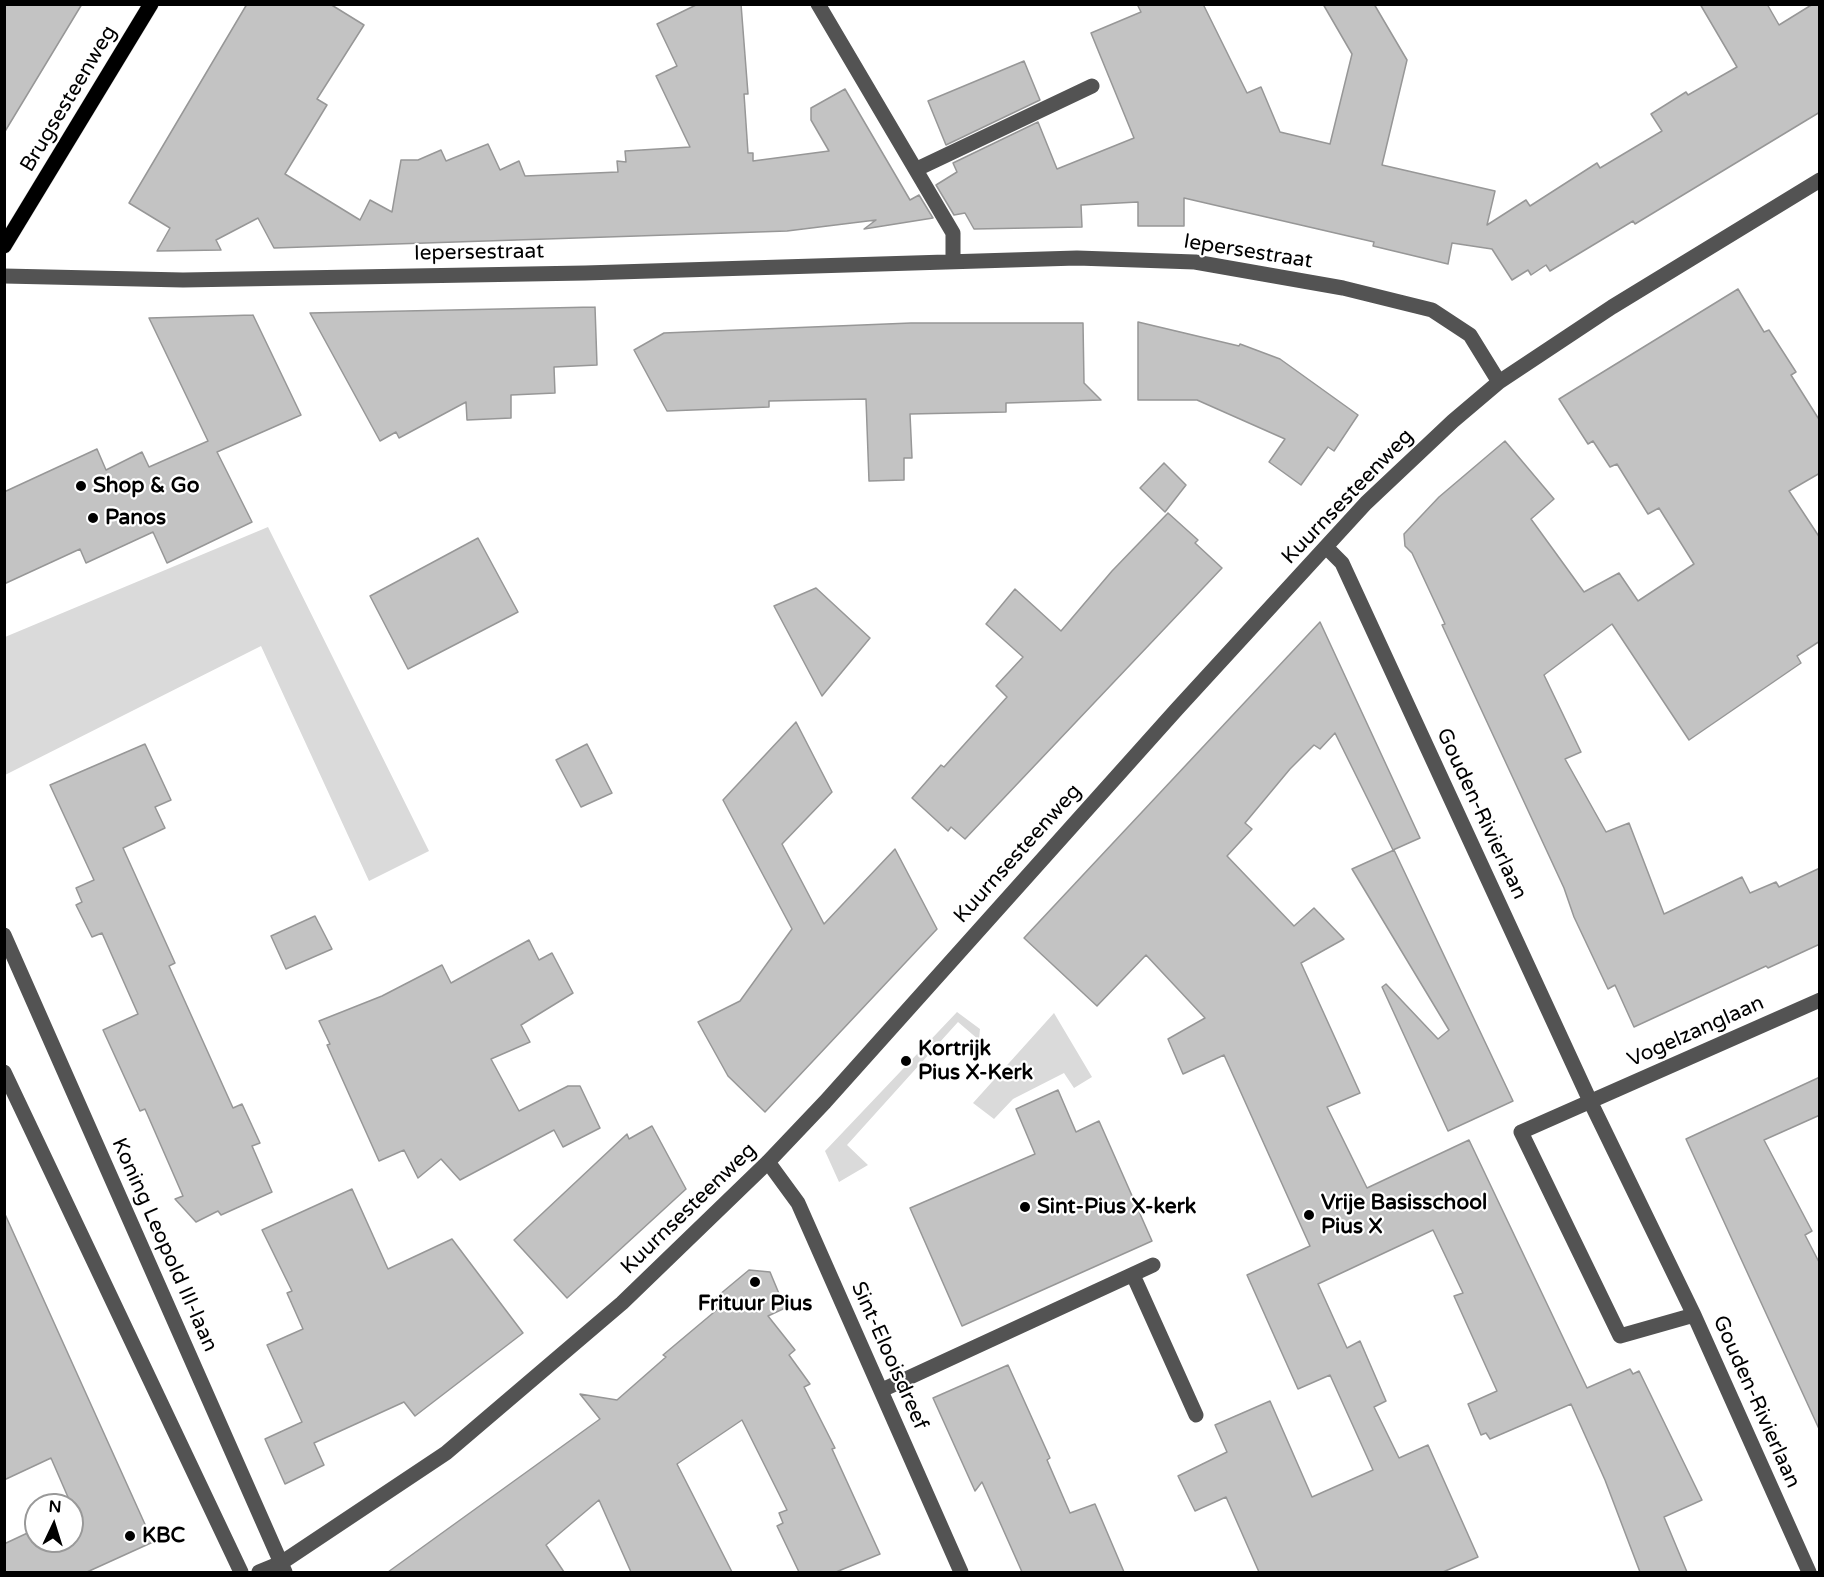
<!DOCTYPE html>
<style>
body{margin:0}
#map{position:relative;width:1824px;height:1577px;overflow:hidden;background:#fff;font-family:"Varela Round",sans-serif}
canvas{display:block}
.frame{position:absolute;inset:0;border:6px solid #000;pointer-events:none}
.north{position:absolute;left:24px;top:1493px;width:60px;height:60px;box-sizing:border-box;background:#fff;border:2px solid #999;border-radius:50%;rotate:4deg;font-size:16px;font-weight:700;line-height:24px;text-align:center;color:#000}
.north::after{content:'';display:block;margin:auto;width:21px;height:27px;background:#000;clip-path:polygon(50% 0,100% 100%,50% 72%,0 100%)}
</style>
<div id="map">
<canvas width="1824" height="1577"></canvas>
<div class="frame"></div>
<div class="north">N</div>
</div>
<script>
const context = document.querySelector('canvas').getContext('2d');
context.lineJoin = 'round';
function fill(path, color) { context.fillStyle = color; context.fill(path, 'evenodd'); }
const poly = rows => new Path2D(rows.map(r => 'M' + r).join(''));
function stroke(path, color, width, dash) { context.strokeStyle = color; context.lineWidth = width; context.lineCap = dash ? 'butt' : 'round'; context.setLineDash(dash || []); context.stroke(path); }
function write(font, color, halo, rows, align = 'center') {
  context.font = font + ' "Varela Round",sans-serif'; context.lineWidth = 4.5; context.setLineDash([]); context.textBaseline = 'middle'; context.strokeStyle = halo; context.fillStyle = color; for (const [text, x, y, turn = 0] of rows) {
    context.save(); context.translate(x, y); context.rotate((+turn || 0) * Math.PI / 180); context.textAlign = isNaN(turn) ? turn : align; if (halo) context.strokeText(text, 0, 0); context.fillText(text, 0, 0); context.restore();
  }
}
const green = poly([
 [268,527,429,851,369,881,261,646,5,775,5,637],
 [957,1012,980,1029,979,1040,958,1022,847,1145,868,1165,839,1182,825,1151],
 [1054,1013,1092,1077,1074,1088,1064,1073,1013,1099,994,1119,973,1103]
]);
const building = poly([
 [4,4,82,4,4,133,4,4],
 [247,4,330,4,364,25,317,99,327,105,285,174,360,220,370,200,392,212,401,160,418,160,441,150,446,161,488,144,500,170,519,161,525,176,618,172,617,161,626,162,625,151,690,147,656,76,677,66,657,24,698,4,741,4,748,94,744,94,748,153,753,153,753,161,829,151,811,120,811,108,845,89,910,200,919,195,933,218,864,229,876,220,787,231,728,233,274,248,258,218,216,240,221,250,157,251,170,228,129,203,247,4],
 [1137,4,1203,4,1247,93,1261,87,1280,132,1330,144,1352,54,1323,4,1374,4,1407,60,1382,165,1495,191,1487,225,1526,200,1530,206,1597,163,1600,168,1662,131,1651,114,1686,92,1688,95,1737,67,1700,4,1767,4,1779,25,1813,4,1820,4,1820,112,1635,224,1633,221,1550,271,1546,265,1531,275,1528,270,1512,280,1492,249,1452,243,1448,264,1373,246,1374,242,1184,198,1184,226,1138,226,1138,202,1081,205,1082,227,974,229,965,213,954,215,936,185,957,172,953,163,1038,122,1057,169,1134,138,1091,33,1141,12,1137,4],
 [1024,61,1040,100,946,145,928,101,1024,61],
 [1738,289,1764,332,1769,330,1796,372,1791,375,1820,421,1820,473,1789,491,1820,538,1820,641,1797,656,1801,663,1689,740,1612,624,1544,675,1581,752,1565,759,1606,832,1629,823,1664,914,1742,877,1750,893,1776,882,1779,887,1820,868,1820,944,1768,968,1766,966,1634,1027,1615,985,1608,989,1574,917,1564,888,1442,625,1445,624,1412,553,1405,546,1404,534,1439,497,1505,441,1554,499,1531,519,1584,592,1619,573,1638,601,1694,564,1659,508,1648,514,1617,464,1610,467,1593,441,1588,444,1559,399,1738,289],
 [595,307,597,365,554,367,555,393,511,395,511,418,467,420,466,402,399,438,396,432,380,441,310,313,595,307],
 [253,315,301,415,217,452,252,522,167,563,153,532,86,563,80,549,4,584,4,492,97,449,106,470,142,452,149,467,208,441,149,318,253,315],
 [1138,322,1239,346,1240,344,1280,359,1358,415,1334,451,1328,447,1301,485,1269,462,1285,439,1197,400,1138,400,1138,322],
 [911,323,1083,323,1084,383,1101,400,1006,403,1006,412,910,414,912,458,904,458,904,480,869,481,866,399,769,401,769,407,667,411,634,350,664,333,911,323],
 [1164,463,1186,485,1165,512,1140,488,1164,463],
 [1168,513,1198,540,1195,543,1222,568,965,839,951,827,948,831,912,798,941,765,944,767,1007,697,996,686,1023,657,986,624,1015,589,1061,631,1112,571,1168,513],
 [478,538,518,612,408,669,370,596,478,538],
 [816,588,870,638,822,696,774,606,816,588],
 [1320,622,1420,838,1393,850,1335,733,1320,749,1314,745,1290,769,1245,823,1252,829,1227,856,1294,926,1314,908,1344,939,1301,963,1360,1093,1327,1107,1367,1188,1469,1140,1587,1388,1630,1369,1633,1374,1639,1371,1702,1500,1664,1517,1687,1572,1640,1572,1605,1480,1571,1404,1490,1439,1486,1433,1481,1435,1468,1404,1497,1391,1454,1296,1463,1293,1433,1230,1318,1284,1347,1348,1360,1341,1386,1401,1374,1407,1399,1458,1428,1445,1478,1557,1443,1572,1259,1572,1226,1497,1195,1511,1178,1476,1227,1452,1215,1425,1270,1401,1312,1497,1373,1470,1330,1375,1298,1389,1247,1275,1310,1246,1224,1055,1183,1074,1168,1039,1205,1018,1146,955,1097,1006,1024,938,1320,622],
 [796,722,832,792,782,844,824,924,895,849,937,929,765,1112,728,1076,698,1022,740,1001,792,929,723,800,796,722],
 [145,744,171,800,155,807,165,828,123,848,175,963,169,966,233,1108,242,1104,260,1143,252,1146,272,1192,221,1215,218,1211,196,1222,175,1199,183,1196,145,1109,140,1111,103,1030,138,1014,102,933,92,937,76,905,82,902,76,888,94,880,50,785,145,744],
 [587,744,612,793,581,807,556,760,587,744],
 [1394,850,1513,1101,1448,1131,1382,987,1386,984,1438,1039,1449,1030,1352,869,1394,850],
 [315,916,332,949,286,969,271,936,315,916],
 [529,940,539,960,552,953,573,993,521,1025,530,1042,491,1059,519,1111,568,1086,580,1086,600,1128,563,1147,554,1130,460,1180,441,1159,418,1178,404,1150,379,1161,327,1045,330,1044,319,1021,382,996,442,965,451,983,529,940],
 [1820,1077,1820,1115,1764,1140,1812,1231,1805,1235,1820,1264,1820,1431,1686,1139,1820,1077],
 [1058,1090,1076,1132,1099,1121,1152,1241,962,1326,910,1208,1035,1154,1016,1109,1058,1090],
 [652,1126,686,1189,567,1298,514,1240,627,1134,629,1139,652,1126],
 [352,1189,388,1269,452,1239,523,1333,415,1416,404,1402,314,1443,324,1465,285,1484,265,1439,302,1422,267,1345,303,1329,287,1293,292,1291,262,1230,352,1189],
 [4,1212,153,1542,87,1572,4,1572,4,1544,36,1529,36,1541,72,1541,74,1511,51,1458,4,1480,4,1212],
 [749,1270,770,1272,785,1308,768,1316,795,1350,789,1355,810,1384,804,1387,835,1448,832,1449,880,1554,836,1572,799,1572,777,1526,783,1523,779,1513,787,1510,742,1420,677,1464,732,1572,631,1572,599,1500,546,1545,564,1572,388,1572,600,1419,580,1394,617,1400,666,1357,663,1355,719,1308,713,1300,749,1270],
 [1008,1365,1050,1458,1047,1460,1070,1513,1095,1504,1124,1572,1022,1572,982,1482,975,1491,933,1398,1008,1365]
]);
const minor = poly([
 [818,4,953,233,953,261],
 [917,169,1092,86],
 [4,276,183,280,585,273,1077,258,1195,262,1343,288,1432,310,1470,335,1499,382],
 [1327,548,1342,563,1591,1103,1694,1315,1809,1572],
 [4,935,285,1572],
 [4,1072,241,1572],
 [768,1162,798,1203,961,1572],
 [1133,1275,1196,1415],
 [1694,1315,1620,1336,1521,1132,1820,1000],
 [882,1390,1153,1265],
 [259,1572,281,1563,446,1453,622,1303,768,1162,825,1102,1177,709,1366,503,1453,421,1499,382,1612,307,1820,180]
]);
const major = poly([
 [4,246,151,4]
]);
const markers = [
 [81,486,6,"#000"],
 [93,518,6,"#000"],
 [906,1061,6,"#000"],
 [1025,1207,6,"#000"],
 [1309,1215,6,"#000"],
 [755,1282,6,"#000"],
 [130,1536,6,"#000"]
];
const streetNames = [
 ["Brugsesteenweg",69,99,-59],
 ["Iepersestraat",1248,252,9],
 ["Iepersestraat",479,253,-1],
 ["Kuurnsesteenweg",1348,497,-46],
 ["Gouden-Rivierlaan",1481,814,65],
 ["Kuurnsesteenweg",1018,854,-48],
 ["Vogelzanglaan",1696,1032,-24],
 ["Kuurnsesteenweg",689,1209,-44],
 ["Koning Leopold III-laan",164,1245,66],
 ["Sint-Elooisdreef",889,1356,66],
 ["Gouden-Rivierlaan",1756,1402,66]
];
const poiNames = [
 ["Shop & Go",93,486],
 ["Panos",105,518],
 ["Kortrijk",918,1049],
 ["Pius X-Kerk",918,1073],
 ["Vrije Basisschool",1321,1203],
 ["Pius X",1321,1227],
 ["Sint-Pius X-kerk",1037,1207],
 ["Frituur Pius",755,1304,"center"],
 ["KBC",142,1536]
];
fill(green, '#dadada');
fill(building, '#c3c3c3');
stroke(building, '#979797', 1.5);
stroke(major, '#dbdbdb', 16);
stroke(minor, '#535353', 15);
stroke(major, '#000', 15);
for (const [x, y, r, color] of markers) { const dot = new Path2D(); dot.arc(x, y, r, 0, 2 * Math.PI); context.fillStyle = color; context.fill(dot); stroke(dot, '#fff', 2); }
write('21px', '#000', '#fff', streetNames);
write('bold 21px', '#000', '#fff', poiNames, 'left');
</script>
